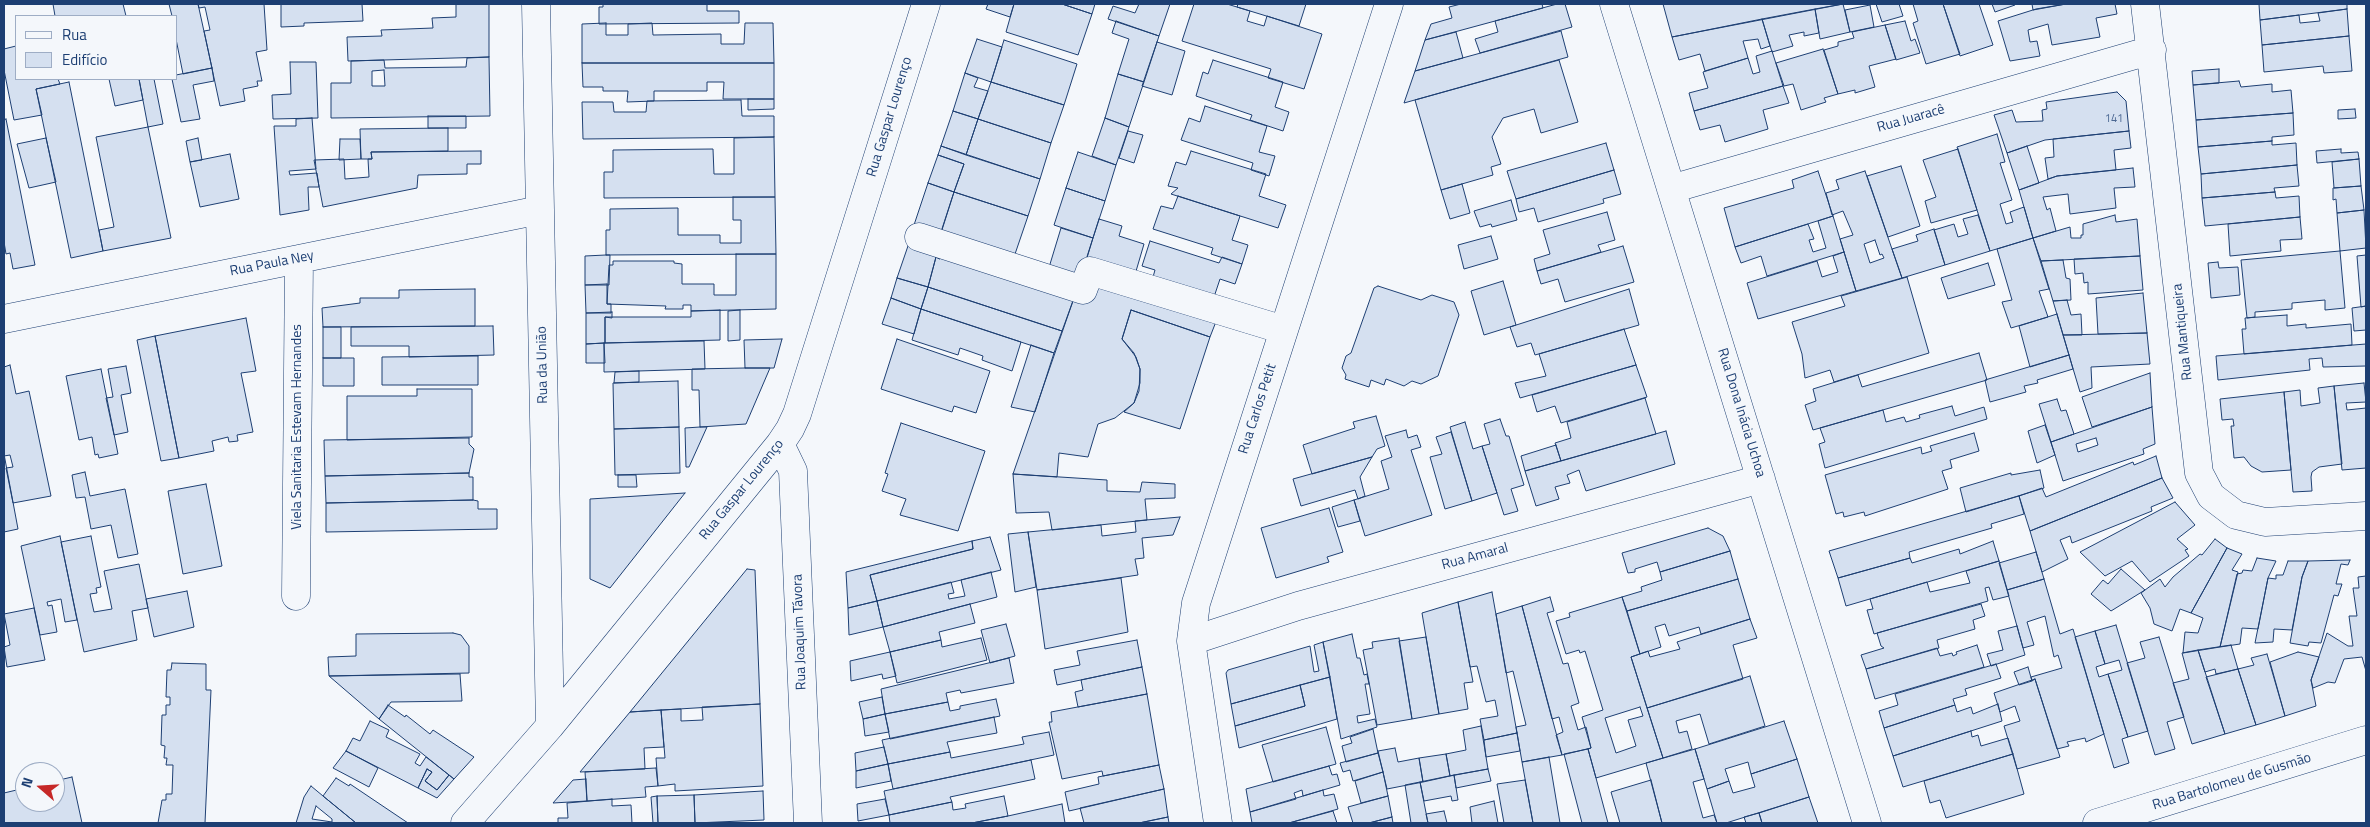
<!DOCTYPE html>
<meta charset="utf-8">
<style>
body{margin:0}
#map{position:relative;width:2370px;height:827px;overflow:hidden;background:#f4f7fb;font-family:"Titillium Web",sans-serif}
canvas{display:block}
.frame{position:absolute;inset:0;border:5px solid #1d3f73;pointer-events:none}
.legend{position:absolute;left:15px;top:15px;width:162px;height:65px;box-sizing:border-box;background:#f4f7fb;border:1px solid #9eadc5;margin:0;padding:6px 9px;list-style:none;font-size:15px;color:#1d3f73}
.legend li{display:flex;align-items:center;gap:10px;height:25px}
.legend b{width:25px;border:1px solid #9eadc5}
.north{position:absolute;left:15px;top:762px;width:50px;height:50px;box-sizing:border-box;background:#f4f7fb;border:1px solid #9eadc5;border-radius:50%;rotate:289deg;font-size:14px;font-weight:700;line-height:20px;text-align:center;color:#1d3f73}
.north::after{content:'';display:block;margin:auto;width:18px;height:22px;background:#c62828;clip-path:polygon(50% 0,100% 100%,50% 72%,0 100%)}
</style>
<div id="map">
<canvas width="2370" height="827"></canvas>
<div class="frame"></div>
<ul class="legend">
<li><b style="height:6px;background:#f4f7fb"></b>Rua</li>
<li><b style="height:14px;background:#d5e0f0"></b>Edifício</li>
</ul>
<div class="north">N</div>
</div>
<script>
const context = document.querySelector('canvas').getContext('2d');
context.lineJoin = 'round';
function fill(path, color) { context.fillStyle = color; context.fill(path, 'evenodd'); }
const poly = rows => new Path2D(rows.map(r => 'M' + r).join(''));
function stroke(path, color, width, dash) { context.strokeStyle = color; context.lineWidth = width; context.lineCap = dash ? 'butt' : 'round'; context.setLineDash(dash || []); context.stroke(path); }
function write(font, color, halo, rows, align = 'center') {
  context.font = font + ' "Titillium Web",sans-serif'; context.lineWidth = 4; context.setLineDash([]); context.textBaseline = 'middle'; context.strokeStyle = halo; context.fillStyle = color; for (const [text, x, y, turn = 0] of rows) {
    context.save(); context.translate(x, y); context.rotate((+turn || 0) * Math.PI / 180); context.textAlign = isNaN(turn) ? turn : align; if (halo) context.strokeText(text, 0, 0); context.fillText(text, 0, 0); context.restore();
  }
}
const building = poly([
 [53,4,123,4,126,16,55,16,53,4],
 [169,4,198,4,212,68,183,74,176,39,176,16,172,16,169,4],
 [198,4,264,4,267,50,256,52,262,81,257,81,258,86,243,89,245,101,220,106,204,31,210,30,205,7,199,8,198,4],
 [281,4,362,4,363,21,304,23,304,26,281,27,281,4],
 [456,4,489,4,489,57,348,61,347,37,382,36,381,30,433,28,432,18,456,17,456,4],
 [603,4,707,4,707,11,739,11,739,23,599,24,599,7,603,7,603,4],
 [988,4,1014,4,1010,17,986,9,988,4],
 [1014,4,1062,4,1092,14,1078,55,1006,32,1014,4],
 [1062,4,1095,4,1092,14,1062,4],
 [1139,4,1170,4,1159,36,1108,19,1113,6,1135,13,1139,4],
 [1194,4,1227,4,1250,11,1247,21,1264,26,1267,16,1322,34,1304,89,1268,78,1271,69,1182,41,1194,4],
 [1238,4,1306,4,1299,26,1237,7,1238,4],
 [1461,4,1542,4,1543,8,1425,40,1431,24,1452,18,1449,7,1461,4],
 [1557,4,1565,4,1572,27,1480,53,1475,39,1498,32,1495,21,1557,4],
 [1663,4,1843,4,1672,37,1663,4],
 [1843,4,1850,32,1820,39,1815,9,1843,4],
 [1876,4,1899,4,1903,16,1882,22,1876,4],
 [1913,4,1943,4,1960,54,1926,64,1913,23,1918,21,1913,4],
 [1943,4,1979,4,1993,45,1960,56,1943,4],
 [1992,4,2014,4,2015,5,1995,12,1992,4],
 [2032,4,2066,4,2033,10,2032,4],
 [2066,4,2115,4,2117,14,2096,18,2100,37,2052,45,2048,24,2028,30,2030,42,2037,41,2040,56,2010,61,1998,21,2036,9,2066,4],
 [2259,4,2347,4,2347,9,2260,20,2259,4],
 [1870,5,1874,27,1850,32,1845,10,1870,5],
 [1815,9,1819,33,1804,36,1804,32,1789,35,1793,46,1772,52,1762,19,1815,9],
 [2347,9,2349,36,2262,45,2260,20,2299,15,2300,23,2320,21,2318,13,2347,9],
 [1762,19,1770,46,1761,49,1758,39,1743,41,1748,58,1705,71,1700,54,1679,60,1672,37,1762,19],
 [1116,21,1159,36,1144,82,1118,74,1129,39,1112,33,1116,21],
 [1905,21,1911,41,1915,39,1920,53,1896,60,1885,25,1905,21],
 [606,23,606,35,628,35,628,24,652,23,653,35,721,34,721,44,744,44,745,23,773,23,774,63,582,63,582,24,606,23],
 [1885,25,1896,59,1869,66,1875,87,1855,93,1855,90,1838,94,1824,50,1838,46,1838,42,1854,38,1852,32,1885,25],
 [1561,31,1568,57,1404,103,1415,71,1561,31],
 [1456,32,1463,58,1415,71,1425,40,1456,32],
 [2349,36,2352,71,2324,73,2323,66,2264,72,2262,45,2349,36],
 [977,39,1002,47,991,82,965,73,977,39],
 [1004,40,1077,64,1064,105,991,82,1004,40],
 [1157,42,1185,51,1172,95,1142,86,1157,42],
 [16,46,16,79,58,79,60,84,36,89,42,115,14,120,4,70,4,49,16,46],
 [1823,49,1838,94,1824,98,1826,102,1801,110,1793,84,1784,86,1776,63,1823,49],
 [1772,51,1783,86,1694,111,1689,93,1708,88,1703,72,1748,58,1753,74,1760,72,1756,56,1772,51],
 [489,57,490,116,331,118,331,83,351,83,351,61,384,60,385,68,466,67,467,58,489,57],
 [384,70,385,86,372,86,372,71,384,70],
 [1213,60,1283,82,1275,107,1289,112,1283,131,1250,120,1252,115,1196,96,1203,72,1208,74,1213,60],
 [1559,60,1578,122,1541,133,1534,109,1503,118,1492,137,1501,164,1491,167,1493,175,1441,190,1415,100,1559,60],
 [290,62,316,62,318,118,273,119,272,95,291,94,290,62],
 [582,63,774,63,774,99,723,99,724,82,707,82,707,91,654,91,654,101,627,102,628,91,603,91,603,87,583,87,582,63],
 [212,68,214,81,193,85,200,119,181,122,172,79,176,79,176,75,212,68],
 [2219,69,2219,83,2193,85,2192,71,2219,69],
 [965,73,978,78,974,87,988,91,978,119,953,111,965,73],
 [1118,74,1144,82,1129,127,1105,118,1118,74],
 [109,79,139,79,143,100,115,106,109,79],
 [139,79,154,79,163,124,148,127,139,79],
 [2239,81,2241,87,2272,84,2272,92,2291,90,2293,113,2196,120,2193,85,2239,81],
 [69,82,103,251,71,258,36,89,69,82],
 [991,82,1064,105,1051,143,978,119,991,82],
 [1783,86,1789,103,1763,110,1768,129,1725,142,1720,125,1700,130,1694,111,1783,86],
 [2117,92,2126,101,2129,131,2045,140,2007,153,1994,115,2012,110,2016,122,2043,121,2042,110,2047,109,2046,102,2117,92],
 [748,99,774,99,774,109,748,110,748,99],
 [741,100,742,116,774,116,774,137,583,139,582,102,613,102,614,112,646,112,647,101,741,100],
 [1205,106,1267,126,1259,152,1275,156,1269,176,1251,170,1253,163,1181,140,1189,118,1200,122,1205,106],
 [2355,109,2356,118,2338,119,2338,110,2355,109],
 [953,111,978,119,966,155,941,146,953,111],
 [2293,113,2294,135,2272,137,2272,141,2198,147,2196,120,2293,113],
 [428,116,466,116,466,128,428,128,428,116],
 [312,118,316,169,289,171,290,175,317,173,319,187,308,187,309,210,280,215,274,126,296,126,296,119,312,118],
 [1105,118,1129,127,1116,165,1092,156,1105,118],
 [6,119,35,265,13,269,10,253,6,254,4,242,4,120,6,119],
 [978,119,1051,143,1040,179,966,155,978,119],
 [148,127,171,238,103,251,99,230,114,227,96,137,148,127],
 [448,128,448,151,371,152,372,159,361,159,360,129,448,128],
 [1128,131,1143,135,1134,163,1119,158,1128,131],
 [2129,131,2131,148,2114,150,2116,170,2057,176,2048,179,2045,158,2054,157,2053,139,2129,131],
 [1997,134,2005,162,2000,163,2012,200,2000,204,2006,224,2013,222,2010,212,2024,207,2033,238,1990,251,1957,147,1997,134],
 [774,137,775,197,604,198,604,172,613,172,613,150,713,149,714,174,734,174,734,138,774,137],
 [46,138,56,182,29,188,17,144,46,138],
 [198,138,202,160,190,162,186,141,198,138],
 [340,139,360,139,361,159,339,160,340,139],
 [2272,141,2272,145,2296,143,2297,165,2201,174,2198,147,2272,141],
 [1606,143,1614,170,1516,199,1507,171,1606,143],
 [941,146,1040,179,1028,216,954,192,964,164,938,155,941,146],
 [2027,146,2039,183,2019,190,2007,153,2027,146],
 [1958,149,1977,210,1931,223,1925,201,1936,197,1923,160,1958,149],
 [2341,149,2341,153,2358,152,2359,159,2317,163,2316,151,2341,149],
 [481,151,481,164,467,164,467,174,418,175,417,188,323,207,314,160,344,159,345,179,369,177,368,159,372,159,371,152,481,151],
 [1191,151,1266,174,1259,196,1286,205,1278,228,1171,194,1178,188,1168,186,1176,162,1186,165,1191,151],
 [1078,152,1116,165,1105,201,1066,188,1078,152],
 [230,154,239,199,200,207,190,162,230,154],
 [938,155,964,164,954,192,928,183,938,155],
 [2359,159,2361,186,2334,188,2332,162,2359,159],
 [2297,165,2299,186,2274,188,2275,192,2202,198,2201,174,2297,165],
 [1901,166,1920,226,1888,237,1867,176,1901,166],
 [2133,168,2135,187,2114,188,2116,208,2070,214,2068,194,2043,197,2047,210,2050,208,2056,231,2033,238,2019,190,2057,176,2133,168],
 [1614,170,1621,194,1603,199,1604,203,1538,222,1534,208,1519,212,1516,199,1614,170],
 [1818,171,1833,216,1735,247,1724,208,1794,188,1792,180,1818,171],
 [1865,171,1902,278,1856,291,1840,239,1853,235,1851,230,1843,211,1832,215,1826,193,1839,189,1836,180,1865,171],
 [1875,240,1880,255,1882,254,1884,258,1870,263,1864,244,1875,240],
 [928,183,954,192,939,238,913,228,928,183],
 [1462,184,1470,213,1450,219,1441,190,1462,184],
 [2361,186,2364,210,2337,213,2336,199,2333,200,2333,188,2361,186],
 [1066,188,1105,201,1093,238,1054,225,1066,188],
 [954,192,1028,216,1014,257,941,233,954,192],
 [2275,192,2276,198,2299,196,2300,217,2205,226,2202,198,2275,192],
 [1178,196,1240,216,1232,240,1248,245,1242,264,1211,254,1213,248,1153,229,1161,206,1173,209,1178,196],
 [733,197,775,197,776,254,606,255,606,230,610,230,610,209,678,208,678,235,720,235,720,243,741,243,741,220,733,220,733,197],
 [1511,200,1517,220,1492,227,1491,224,1480,227,1474,211,1511,200],
 [2364,210,2366,248,2340,251,2337,213,2364,210],
 [1607,212,1615,240,1598,245,1601,252,1537,271,1534,259,1550,254,1543,230,1607,212],
 [1978,215,1990,251,1945,265,1934,230,1954,224,1958,237,1968,234,1963,219,1978,215],
 [2115,215,2116,222,2137,219,2140,256,2041,261,2033,238,2070,227,2071,238,2081,238,2081,235,2083,235,2083,224,2115,215],
 [1833,216,1844,252,1767,276,1761,256,1741,263,1735,247,1808,224,1814,239,1809,240,1813,252,1826,248,1818,221,1833,216],
 [2300,217,2302,239,2280,240,2281,251,2230,256,2228,224,2300,217],
 [1099,219,1122,226,1119,236,1144,244,1134,278,1085,263,1099,219],
 [1061,228,1093,238,1079,284,1047,274,1061,228],
 [1934,229,1945,265,1902,278,1892,249,1918,241,1916,235,1934,229],
 [1491,236,1498,259,1464,269,1458,245,1491,236],
 [2033,238,2049,289,2039,291,2048,317,2011,328,2002,302,2012,300,1997,249,2033,238],
 [1150,241,1219,263,1222,257,1242,264,1235,284,1220,279,1212,303,1151,284,1155,270,1142,266,1150,241],
 [909,243,942,254,940,259,936,257,928,287,897,278,909,243],
 [1623,246,1634,282,1565,302,1558,279,1541,284,1537,271,1623,246],
 [2340,251,2345,308,2325,310,2325,300,2292,303,2292,309,2255,312,2255,317,2247,318,2241,260,2340,251],
 [1844,252,1856,291,1758,319,1747,283,1817,261,1822,277,1838,272,1833,256,1844,252],
 [736,254,776,254,776,309,691,311,691,305,683,305,683,309,665,309,666,306,607,304,609,265,613,265,613,261,674,261,674,263,682,264,682,284,714,284,714,295,736,295,736,254],
 [942,254,1074,298,1062,331,928,287,936,257,940,259,942,254],
 [606,255,610,255,609,285,585,285,585,256,606,255],
 [2366,255,2366,306,2361,307,2357,256,2366,255],
 [2140,256,2143,290,2088,294,2088,282,2084,283,2083,273,2075,274,2074,259,2140,256],
 [2063,260,2066,278,2070,279,2071,300,2053,301,2041,261,2063,260],
 [2218,262,2219,268,2238,267,2240,295,2211,298,2208,263,2218,262],
 [1988,263,1995,285,1948,299,1941,278,1988,263],
 [1907,277,1929,353,1834,382,1830,370,1805,378,1802,354,1792,322,1845,306,1841,296,1907,277],
 [897,278,928,287,921,309,891,298,897,278],
 [1094,280,1217,319,1210,337,1131,310,1122,339,1134,353,1140,369,1139,391,1134,403,1115,418,1098,424,1088,457,1059,453,1057,477,1013,474,1074,298,1087,303,1094,280],
 [1503,281,1516,325,1484,335,1471,291,1503,281],
 [607,284,607,304,611,304,611,313,586,313,585,285,607,284],
 [1378,286,1421,300,1432,295,1454,302,1459,315,1438,376,1421,384,1412,381,1404,386,1386,379,1384,385,1371,380,1369,387,1345,379,1346,375,1342,368,1346,356,1351,353,1374,288,1378,286],
 [928,287,1062,331,1054,353,921,309,928,287],
 [475,289,475,326,323,327,322,308,360,303,360,298,399,298,399,290,475,289],
 [1629,289,1639,325,1535,355,1531,343,1517,347,1510,327,1629,289],
 [2143,293,2147,333,2098,334,2096,298,2143,293],
 [891,298,921,309,914,334,882,324,891,298],
 [2067,300,2071,315,2081,314,2082,335,2063,335,2053,301,2067,300],
 [2366,306,2366,330,2354,331,2352,308,2366,306],
 [921,309,1021,342,1012,371,982,360,983,356,960,348,958,355,912,340,921,309],
 [720,310,720,340,605,343,605,317,691,317,691,311,720,310],
 [740,310,740,340,728,341,728,311,740,310],
 [1131,310,1210,337,1180,429,1124,412,1134,403,1140,383,1140,369,1136,357,1122,339,1131,310],
 [612,312,612,318,605,317,605,343,586,344,586,313,612,312],
 [2057,314,2069,355,2030,367,2019,326,2057,314],
 [2287,315,2287,326,2306,324,2306,328,2351,324,2352,345,2244,354,2242,329,2246,329,2245,318,2287,315],
 [246,318,256,371,241,373,253,432,237,435,238,441,229,442,228,437,212,441,214,451,179,458,155,336,246,318],
 [493,326,494,355,409,357,409,346,351,346,351,327,493,326],
 [323,327,341,327,341,358,323,358,323,327],
 [1624,329,1636,365,1520,398,1515,383,1546,376,1539,354,1624,329],
 [2147,333,2150,364,2091,367,2092,388,2080,392,2063,335,2147,333],
 [155,336,179,458,161,461,137,340,155,336],
 [782,339,774,368,745,368,744,340,782,339],
 [897,339,990,371,976,413,954,406,952,412,881,389,897,339],
 [704,341,705,369,604,372,604,343,704,341],
 [604,343,605,363,586,363,586,344,604,343],
 [2366,344,2366,366,2323,367,2322,358,2309,359,2310,370,2218,380,2216,356,2366,344],
 [1031,345,1054,353,1035,412,1011,407,1031,345],
 [1979,353,1987,380,1813,430,1805,405,1816,401,1813,389,1858,375,1862,387,1979,353],
 [2069,355,2073,369,2037,380,2038,383,2024,386,2026,392,1990,402,1985,380,2069,355],
 [478,356,478,385,382,385,382,357,478,356],
 [323,358,354,358,354,386,323,386,323,358],
 [10,365,16,394,29,391,51,496,13,503,6,468,13,467,10,455,4,456,4,367,10,365],
 [1636,365,1647,397,1561,423,1555,406,1537,412,1532,395,1636,365],
 [126,366,131,393,121,395,128,432,114,435,106,398,113,397,108,369,126,366],
 [745,368,770,368,746,424,700,427,699,390,692,390,692,369,745,368],
 [101,369,118,454,99,458,98,454,95,455,92,437,79,440,66,376,101,369],
 [639,371,639,382,614,383,615,372,639,371],
 [2150,373,2152,407,2092,427,2082,397,2150,373],
 [678,381,679,427,614,429,613,383,678,381],
 [2364,383,2366,402,2346,403,2347,410,2366,408,2366,468,2342,470,2334,386,2364,383],
 [2334,386,2342,464,2319,467,2312,472,2311,477,2312,491,2293,492,2284,392,2300,390,2301,406,2320,403,2318,388,2334,386],
 [417,389,472,389,472,437,347,440,347,396,417,396,417,389],
 [2284,392,2291,470,2262,472,2251,466,2244,457,2234,458,2231,426,2234,426,2233,419,2222,420,2220,399,2284,392],
 [1645,398,1656,434,1561,461,1555,443,1571,438,1567,422,1645,398],
 [2057,399,2061,411,2066,410,2074,434,2051,442,2039,404,2057,399],
 [1952,406,1955,416,1984,407,1987,419,1825,468,1819,444,1825,442,1820,428,1883,410,1886,422,1904,417,1906,422,1920,418,1919,415,1952,406],
 [2152,407,2155,444,2143,449,2144,454,2063,481,2051,442,2152,407],
 [2096,438,2098,445,2078,452,2076,444,2096,438],
 [1376,416,1385,446,1377,449,1372,457,1312,474,1303,445,1355,428,1353,422,1376,416],
 [1500,419,1506,436,1509,436,1524,485,1511,489,1518,511,1504,515,1482,446,1490,444,1484,424,1500,419],
 [1465,422,1473,449,1482,446,1497,493,1472,501,1450,427,1465,422],
 [901,423,985,451,958,531,900,515,906,499,882,491,888,474,885,473,901,423],
 [2045,425,2055,455,2037,463,2028,431,2045,425],
 [679,427,680,473,615,475,614,429,679,427],
 [700,427,707,427,689,467,686,467,685,428,700,427],
 [1406,430,1408,438,1417,435,1421,447,1411,450,1432,515,1365,536,1354,500,1389,489,1381,461,1392,457,1385,436,1406,430],
 [1666,431,1675,464,1586,491,1579,470,1567,475,1570,483,1555,487,1559,499,1536,506,1525,471,1666,431],
 [1451,432,1472,501,1445,509,1430,457,1442,454,1436,437,1451,432],
 [1974,433,1979,451,1950,460,1952,468,1942,471,1948,489,1865,516,1864,512,1844,517,1843,512,1836,514,1825,475,1921,447,1922,454,1932,451,1930,446,1974,433],
 [469,438,469,444,474,449,469,473,325,476,324,440,469,438],
 [1556,445,1561,461,1525,471,1521,456,1556,445],
 [4,454,18,529,4,532,4,454],
 [2156,456,2162,478,2030,531,2019,496,2042,488,2046,497,2133,462,2134,465,2156,456],
 [1372,457,1360,477,1365,496,1358,499,1355,490,1301,506,1293,479,1372,457],
 [2040,470,2044,488,1966,512,1960,488,2011,473,2011,475,2040,470],
 [85,472,90,496,125,489,138,554,118,558,111,525,91,529,85,497,76,498,72,475,85,472],
 [469,473,469,477,473,477,473,500,326,503,325,476,469,473],
 [1013,474,1107,480,1107,491,1140,492,1142,482,1175,484,1175,498,1145,499,1147,520,1052,530,1049,512,1016,513,1013,474],
 [618,475,636,475,637,487,618,487,618,475],
 [2162,478,2173,498,2151,507,2152,511,2072,543,2070,536,2060,540,2068,559,2042,572,2030,531,2162,478],
 [206,484,222,566,183,574,168,491,206,484],
 [685,493,610,588,590,579,590,499,685,493],
 [2019,496,2024,514,1991,524,1992,528,1909,552,1910,558,1838,578,1829,551,2019,496],
 [473,500,478,501,478,509,497,509,497,529,326,532,326,503,473,500],
 [1354,500,1360,521,1338,527,1332,507,1354,500],
 [2175,502,2195,525,2177,539,2188,549,2185,550,2189,556,2150,582,2132,561,2105,576,2080,552,2175,502],
 [1329,508,1343,552,1327,557,1329,562,1276,578,1261,528,1329,508],
 [1180,517,1173,535,1142,538,1144,558,1135,559,1138,575,1037,590,1028,532,1101,525,1102,536,1136,532,1135,521,1180,517],
 [1708,528,1723,536,1730,551,1660,572,1657,562,1635,569,1635,572,1628,573,1622,553,1708,528],
 [1028,532,1036,587,1015,592,1008,534,1028,532],
 [60,536,77,620,65,622,61,599,47,602,48,606,52,605,57,632,40,635,21,546,60,536],
 [91,536,101,587,96,588,97,593,90,594,94,612,112,609,104,571,139,564,148,608,132,611,137,640,84,652,61,542,91,536],
 [990,537,1001,570,877,601,870,575,973,549,972,541,990,537],
 [2215,539,2227,548,2191,613,2180,609,2172,631,2154,624,2150,608,2141,593,2160,579,2165,587,2173,577,2200,554,2202,555,2215,539],
 [972,541,973,549,870,575,877,601,848,608,846,572,972,541],
 [1993,541,1999,561,1846,606,1838,578,1910,558,1912,563,1959,549,1960,554,1993,541],
 [2227,548,2242,554,2232,570,2238,572,2220,647,2183,653,2185,632,2198,633,2203,618,2191,613,2227,548],
 [1730,551,1738,579,1627,611,1622,597,1642,591,1641,587,1662,580,1660,572,1730,551],
 [2036,552,2044,579,2007,590,1999,563,2036,552],
 [2257,558,2276,561,2268,578,2258,629,2242,628,2240,644,2220,647,2237,574,2242,573,2243,570,2252,571,2257,558],
 [2350,560,2348,565,2341,564,2336,584,2342,584,2338,596,2334,595,2321,643,2309,642,2308,646,2290,643,2302,577,2308,561,2350,560],
 [1999,561,2009,596,1993,600,1989,587,1985,588,1988,601,1874,634,1867,610,1873,609,1870,599,1927,582,1930,592,1970,583,1966,571,1999,561],
 [2288,561,2308,561,2302,577,2292,630,2274,629,2273,642,2255,643,2268,578,2276,579,2276,575,2283,575,2288,561],
 [747,569,755,570,760,704,630,712,747,569],
 [2121,569,2145,590,2111,611,2091,594,2103,580,2108,584,2121,569],
 [991,572,997,597,883,627,877,601,951,582,954,593,948,594,949,599,965,596,961,580,991,572],
 [2366,576,2366,671,2362,657,2344,659,2335,683,2328,682,2313,688,2311,680,2327,633,2348,646,2353,646,2349,616,2357,616,2353,588,2359,588,2358,577,2366,576],
 [1121,578,1128,632,1045,649,1037,590,1121,578],
 [1738,579,1750,619,1701,634,1699,627,1669,636,1665,624,1655,627,1661,647,1640,654,1627,611,1738,579],
 [2044,579,2060,634,2073,629,2104,734,2086,742,2085,738,2067,742,2069,746,2057,749,2035,679,2032,681,2031,677,2062,668,2058,655,2054,657,2045,616,2027,622,2034,645,2023,648,2007,590,2044,579],
 [187,591,194,627,154,637,146,599,187,591],
 [1492,592,1517,733,1484,740,1480,719,1498,716,1495,700,1486,702,1477,666,1470,667,1458,602,1492,592],
 [1550,597,1554,611,1547,613,1563,664,1568,663,1579,703,1571,706,1578,730,1586,727,1591,748,1562,755,1556,735,1563,732,1559,717,1552,719,1522,606,1550,597],
 [1622,597,1640,654,1631,657,1663,758,1596,778,1588,749,1591,748,1582,717,1603,710,1585,651,1580,653,1579,650,1566,654,1556,621,1570,617,1569,613,1622,597],
 [1640,707,1643,716,1628,720,1636,746,1616,753,1605,718,1640,707],
 [877,601,883,627,849,635,848,608,877,601],
 [1458,602,1473,682,1464,683,1468,709,1439,714,1422,613,1458,602],
 [970,604,975,623,939,632,941,640,890,652,883,627,970,604],
 [1981,604,1985,616,1973,620,1975,629,1937,640,1939,648,1866,669,1861,655,1884,648,1881,646,1877,633,1981,604],
 [1522,606,1562,755,1522,762,1516,727,1526,725,1513,671,1506,673,1496,614,1522,606],
 [34,608,45,660,7,667,4,647,10,645,4,614,34,608],
 [1750,619,1757,638,1733,645,1743,679,1647,708,1631,657,1648,651,1650,657,1680,649,1677,642,1750,619],
 [1006,624,1015,656,990,663,981,630,1006,624],
 [2116,625,2148,731,2128,737,2108,674,2122,670,2119,660,2105,664,2095,631,2116,625],
 [2017,626,2025,655,1991,666,1987,654,2003,650,1998,631,2017,626],
 [2095,631,2105,664,2096,667,2099,677,2108,674,2128,737,2122,739,2129,763,2114,768,2075,637,2095,631],
 [453,633,461,635,469,646,469,673,329,676,328,657,356,656,356,634,453,633],
 [1352,634,1357,658,1360,658,1364,675,1367,674,1369,684,1365,684,1370,714,1357,716,1358,723,1375,719,1377,727,1341,739,1323,642,1352,634],
 [1426,637,1439,714,1412,719,1399,641,1426,637],
 [2159,637,2184,717,2167,722,2175,749,2155,755,2127,663,2145,658,2140,642,2159,637],
 [981,638,987,660,897,683,890,652,941,640,942,647,981,638],
 [1399,638,1412,719,1377,725,1363,650,1373,648,1372,642,1399,638],
 [1137,640,1142,667,1057,685,1054,670,1080,665,1077,651,1137,640],
 [1323,642,1330,677,1231,704,1226,673,1228,670,1310,646,1314,672,1319,671,1314,645,1323,642],
 [1977,645,1984,667,1875,699,1866,669,1937,648,1940,656,1952,653,1953,656,1957,654,1956,652,1977,645],
 [2231,645,2238,669,2216,674,2215,669,2205,672,2198,650,2231,645],
 [2198,650,2225,734,2192,744,2173,683,2189,679,2182,653,2198,650],
 [890,652,896,676,883,679,882,674,851,681,850,661,890,652],
 [2298,652,2319,657,2311,680,2316,706,2285,716,2270,662,2298,652],
 [2267,654,2285,716,2256,725,2238,669,2254,665,2251,658,2267,654],
 [1009,658,1014,683,961,693,960,690,946,693,948,702,885,714,881,689,1009,658],
 [172,663,206,664,206,690,211,690,205,823,158,823,162,800,166,800,166,794,172,794,173,765,166,765,167,758,164,758,165,746,161,745,162,715,166,715,166,705,170,705,170,697,166,697,167,670,171,670,172,663],
 [1996,664,2001,678,1965,689,1967,695,1953,699,1955,705,1884,728,1879,711,1898,705,1895,694,1996,664],
 [1142,667,1147,694,1078,707,1075,692,1083,690,1081,680,1142,667],
 [2028,667,2032,681,2019,685,2014,672,2028,667],
 [2238,669,2256,725,2225,734,2206,677,2238,669],
 [460,674,462,701,391,702,379,719,329,676,460,674],
 [1750,676,1765,726,1709,744,1700,714,1676,721,1679,733,1687,731,1692,749,1663,758,1647,708,1750,676],
 [1330,677,1337,719,1239,748,1235,726,1305,706,1300,685,1330,677],
 [2035,679,2060,757,2017,769,2004,726,2020,721,2015,706,2000,712,1994,693,2035,679],
 [1300,685,1305,706,1235,726,1231,704,1300,685],
 [1147,694,1159,765,1103,776,1102,771,1062,779,1049,722,1052,722,1051,712,1147,694],
 [882,697,885,714,863,719,859,702,882,697],
 [996,699,1000,716,890,739,885,714,948,702,950,711,960,709,960,706,996,699],
 [760,704,763,786,675,791,675,784,658,786,656,758,665,758,661,710,681,709,681,721,703,720,702,707,760,704],
 [1998,704,2002,721,1893,756,1884,728,1955,705,1957,712,1971,707,1973,714,1998,704],
 [388,705,405,717,406,715,430,734,433,730,474,757,454,779,379,719,388,705],
 [661,710,664,747,644,748,645,769,580,772,630,712,661,710],
 [885,714,889,732,865,736,863,719,885,714],
 [994,717,997,733,947,742,950,752,888,764,882,740,994,717],
 [370,721,389,730,386,737,420,754,415,763,420,766,426,757,449,775,437,790,425,781,432,772,427,769,418,788,346,751,353,738,360,741,370,721],
 [1784,721,1797,759,1751,774,1748,762,1725,769,1729,781,1707,789,1695,749,1784,721],
 [1481,726,1488,769,1450,776,1446,754,1466,750,1463,730,1481,726],
 [1326,727,1336,764,1273,782,1262,745,1326,727],
 [1373,729,1378,753,1346,762,1342,746,1352,743,1350,737,1373,729],
 [1971,731,1972,737,1978,735,1981,746,2008,738,2013,754,1903,787,1893,756,1971,731],
 [1049,732,1054,755,893,789,888,764,950,752,951,758,1024,744,1022,737,1049,732],
 [1517,733,1520,751,1486,757,1484,740,1517,733],
 [884,747,888,764,856,771,855,753,884,747],
 [1395,748,1398,762,1419,758,1423,782,1387,789,1378,751,1395,748],
 [1588,749,1596,778,1608,823,1582,823,1564,754,1588,749],
 [1695,749,1704,779,1693,782,1703,818,1714,815,1717,823,1662,823,1646,763,1695,749],
 [346,751,378,768,369,787,333,768,346,751],
 [1378,753,1383,772,1353,781,1350,770,1343,772,1340,763,1378,753],
 [1446,754,1450,776,1423,782,1419,758,1446,754],
 [2013,754,2024,794,1946,818,1940,800,1930,803,1924,781,2013,754],
 [1549,757,1560,823,1533,823,1522,762,1549,757],
 [1797,759,1809,797,1726,823,1717,823,1707,789,1729,781,1733,793,1755,787,1751,774,1797,759],
 [1031,760,1035,779,950,797,952,802,889,815,884,791,1031,760],
 [888,764,891,781,856,788,856,771,888,764],
 [1159,765,1164,789,1069,811,1065,792,1099,784,1098,777,1159,765],
 [1329,766,1332,775,1337,774,1340,785,1303,796,1302,790,1294,793,1296,799,1250,812,1246,789,1329,766],
 [656,768,658,786,645,787,646,797,587,801,585,772,656,768],
 [427,769,432,772,425,781,437,790,449,775,454,779,437,798,418,788,427,769],
 [1488,769,1491,781,1456,788,1454,775,1488,769],
 [1383,772,1388,796,1361,803,1355,781,1383,772],
 [1454,775,1458,800,1452,801,1451,796,1424,801,1420,782,1454,775],
 [72,777,82,823,4,823,4,793,25,788,25,802,55,802,55,781,72,777],
 [336,778,349,786,350,784,408,823,356,823,323,796,336,778],
 [586,779,587,801,553,803,573,780,586,779],
 [1525,780,1533,823,1504,823,1497,784,1525,780],
 [1651,780,1662,823,1620,823,1611,792,1651,780],
 [1420,782,1428,823,1411,823,1405,785,1420,782],
 [311,786,323,796,356,823,296,823,304,797,311,786],
 [316,806,332,819,332,822,312,819,316,806],
 [1164,789,1168,817,1139,823,1084,823,1080,808,1164,789],
 [1323,790,1324,796,1334,794,1338,809,1289,823,1252,823,1250,812,1323,790],
 [763,791,764,820,695,823,694,795,763,791],
 [694,795,695,823,658,823,657,796,694,795],
 [657,796,658,823,653,823,651,797,657,796],
 [1004,796,1008,816,972,823,890,823,889,815,952,802,953,810,966,808,965,804,1004,796],
 [1388,796,1392,817,1369,823,1353,823,1348,807,1388,796],
 [1809,797,1818,823,1762,823,1759,813,1809,797],
 [612,799,612,806,631,805,632,823,558,823,558,818,568,818,567,803,612,799],
 [885,799,889,815,858,821,857,804,885,799],
 [1494,801,1498,823,1472,823,1470,807,1494,801],
 [1062,804,1065,823,972,823,1008,816,1062,804],
 [1333,811,1337,823,1289,823,1333,811],
 [1444,811,1447,823,1428,823,1426,814,1444,811],
 [1759,813,1762,823,1746,823,1744,817,1759,813],
 [1168,817,1169,823,1139,823,1168,817],
 [1392,817,1393,823,1369,823,1392,817]
]);
const street = poly([
 [536,4,550,726],
 [1614,4,1867,823],
 [2145,4,2199,473,2211,496,2236,515,2265,522,2366,516],
 [1671,189,2152,50],
 [919,237,1083,290,1090,271,1284,330],
 [4,319,540,210],
 [780,444,793,471,808,823],
 [296,596,299,259],
 [1191,641,1298,606,1761,479],
 [465,823,550,726,780,444,790,429,797,414,926,4],
 [1218,823,1191,641,1196,603,1389,4],
 [2097,823,2366,740]
]);
const numberNames = [
 ["141",2114,119]
];
const streetNames = [
 ["Rua Gaspar Lourenço",890,117,-73],
 ["Rua Juaracê",1911,119,-16],
 ["Rua Paula Ney",272,264,-11],
 ["Rua Mantiqueira",2183,332,-96],
 ["Rua da União",543,365,-91],
 ["Rua Carlos Petit",1258,409,-72],
 ["Rua Dona Inácia Uchoa",1741,413,73],
 ["Viela Sanitaria Estevam Hernandes",298,427,-90],
 ["Rua Gaspar Lourenço",742,490,-51],
 ["Rua Amaral",1475,557,-15],
 ["Rua Joaquim Távora",800,632,-92],
 ["Rua Bartolomeu de Gusmão",2232,782,-17]
];
fill(building, '#d5e0f0');
stroke(building, '#1d3f73', 1);
stroke(street, '#1d3f73', 29);
stroke(street, '#f4f7fb', 28);
write('11px', '#4b6792', null, numberNames);
write('14px', '#1d3f73', '#f4f7fb', streetNames);
</script>
